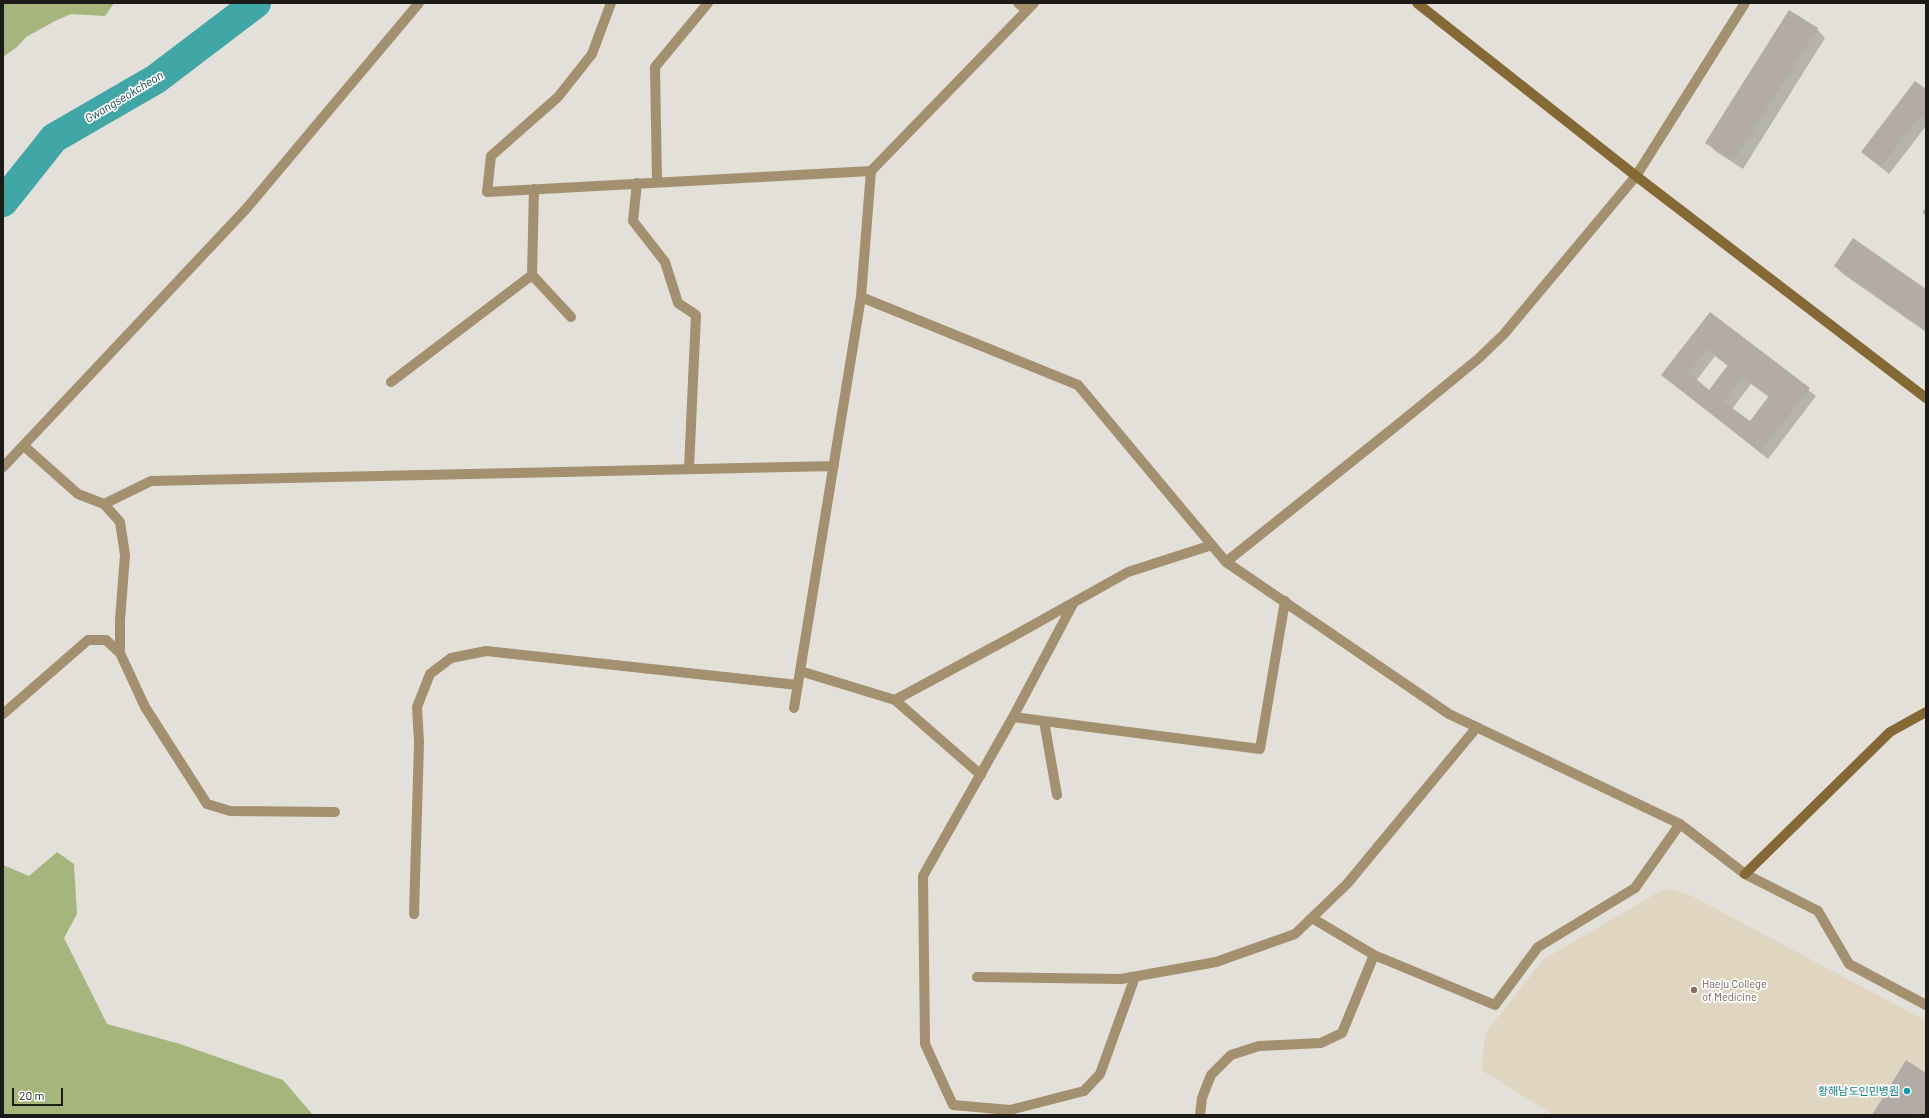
<!DOCTYPE html>
<meta charset="utf-8">
<style>
body{margin:0}
#map{position:relative;width:1929px;height:1118px;overflow:hidden;background:#e2e0d8;font-family:Barlow,sans-serif}
canvas{display:block}
.frame{position:absolute;inset:0;border:4px solid #1c1b18;pointer-events:none}
.scale{position:absolute;left:12px;top:1088px;width:51px;height:18px;box-sizing:border-box;border:2px solid #1c1b18;border-top:0;padding-left:5px;font-size:12px;line-height:14px;white-space:nowrap;color:#1c1b18;-webkit-text-stroke:3px #fff;paint-order:stroke}
</style>
<div id="map">
<canvas width="1929" height="1118"></canvas>
<div class="frame"></div>
<div class="scale">20 m</div>
</div>
<script>
const context = document.querySelector('canvas').getContext('2d');
context.lineJoin = 'round';
function fill(path, color) { context.fillStyle = color; context.fill(path, 'evenodd'); }
const poly = rows => new Path2D(rows.map(r => 'M' + r).join(''));
function stroke(path, color, width, dash) { context.strokeStyle = color; context.lineWidth = width; context.lineCap = dash ? 'butt' : 'round'; context.setLineDash(dash || []); context.stroke(path); }
function write(font, color, halo, rows, align = 'center') {
  context.font = font + ' Barlow,"Noto Sans KR",sans-serif'; context.lineWidth = 3.5; context.setLineDash([]); context.textBaseline = 'middle'; context.strokeStyle = halo; context.fillStyle = color; for (const [text, x, y, turn = 0] of rows) {
    context.save(); context.translate(x, y); context.rotate((+turn || 0) * Math.PI / 180); context.textAlign = isNaN(turn) ? turn : align; if (halo) context.strokeText(text, 0, 0); context.fillText(text, 0, 0); context.restore();
  }
}
const education = poly([
 [1670,889,1690,895,1926,1021,1926,1115,1554,1115,1481,1070,1486,1032,1544,959,1657,893]
]);
const green = poly([
 [3,3,114,3,105,16,71,14,55,21,26,37,17,47,3,57],
 [57,852,74,864,77,914,64,938,107,1024,180,1044,283,1080,313,1115,3,1115,3,865,29,876]
]);
const shadow = poly([
 [1817,29,1825,38,1743,169,1715,151,1707,142],
 [1926,90,1926,126,1889,174,1862,152],
 [1926,207,1926,216,1922,212],
 [1835,266,1926,290,1926,332,1843,274],
 [1711,314,1816,396,1768,459,1663,375],
 [1715,356,1728,366,1709,391,1696,381],
 [1751,384,1769,397,1750,422,1732,409],
 [1926,1074,1926,1115,1873,1115]
]);
const river = poly([
 [3,202,54,138,156,79,256,3]
]);
const building = poly([
 [1789,10,1818,28,1734,161,1705,143],
 [1915,81,1926,89,1926,120,1920,116,1881,167,1861,152],
 [1853,238,1926,289,1926,331,1834,266],
 [1710,312,1810,388,1760,452,1661,375],
 [1707,349,1728,365,1709,390,1689,373],
 [1743,377,1769,396,1750,421,1724,402],
 [1906,1060,1926,1073,1926,1111,1921,1108,1917,1115,1872,1115]
]);
const service = poly([
 [104,504,120,522,125,555,120,620,120,653],
 [3,714,88,640,106,640,120,653,145,707,207,804,230,811,335,812]
]);
const minor = poly([
 [611,3,592,54,558,97,491,156,487,192,871,171],
 [1018,3,1027,10],
 [657,182,655,67,708,3],
 [637,183,633,221,665,262,678,303,696,315,689,468],
 [534,189,532,275,571,317],
 [391,382,532,275],
 [1073,604,1013,717,1260,749,1285,601],
 [1013,717,923,876,925,1044,953,1105,1010,1110,1084,1091,1100,1074,1135,977],
 [1044,721,1057,795],
 [1312,918,1374,955,1495,1005,1538,947,1635,888,1680,824],
 [977,977,1121,979,1216,962,1295,934,1347,884,1477,727],
 [1200,1115,1202,1098,1211,1075,1231,1055,1259,1046,1321,1043,1342,1033,1374,955]
]);
const tertiary = poly([
 [1034,3,871,171,861,297,1078,385,1226,562,1449,714,1680,824,1745,874,1818,911,1849,964,1926,1005],
 [24,446,78,494,104,504,151,481,834,466],
 [3,467,246,209,419,3],
 [1226,562,1401,422,1478,359,1504,334,1636,176,1745,3],
 [800,671,895,700,1010,638,1128,572,1212,545],
 [895,700,981,775],
 [794,708,861,297],
 [414,914,419,742,417,707,430,674,451,658,486,651,798,685]
]);
const secondary = poly([
 [1417,3,1636,176,1926,398],
 [1745,874,1890,732,1926,712]
]);
const markers = [
 [1694,990,4,"#8d6e63"],
 [1907,1091,4,"#0f9aa8"]
];
const educationNames = [
 ["Haeju College",1702,984],
 ["of Medicine",1702,997]
];
const cultureNames = [
 ["황해남도인민병원",1899,1091]
];
const waterNames = [
 ["Gwangseokcheon",124,97,-31]
];
fill(education, '#dfd5c0');
fill(green, '#a5b57c');
fill(shadow, '#0003');
stroke(river, '#40a6a6', 30);
fill(building, '#b3aba6');
stroke(service, '#a3906f', 10);
stroke(minor, '#a3906f', 10);
stroke(tertiary, '#a3906f', 10);
stroke(secondary, '#856935', 10);
for (const [x, y, r, color] of markers) { const dot = new Path2D(); dot.arc(x, y, r, 0, 2 * Math.PI); context.fillStyle = color; context.fill(dot); stroke(dot, '#fff', 1.5); }
write('11px', '#785e54', '#fff', educationNames, 'left');
write('11px', '#0d838f', '#fff', cultureNames, 'right');
write('italic 12px', '#0d4a4a', '#fff', waterNames);
</script>
